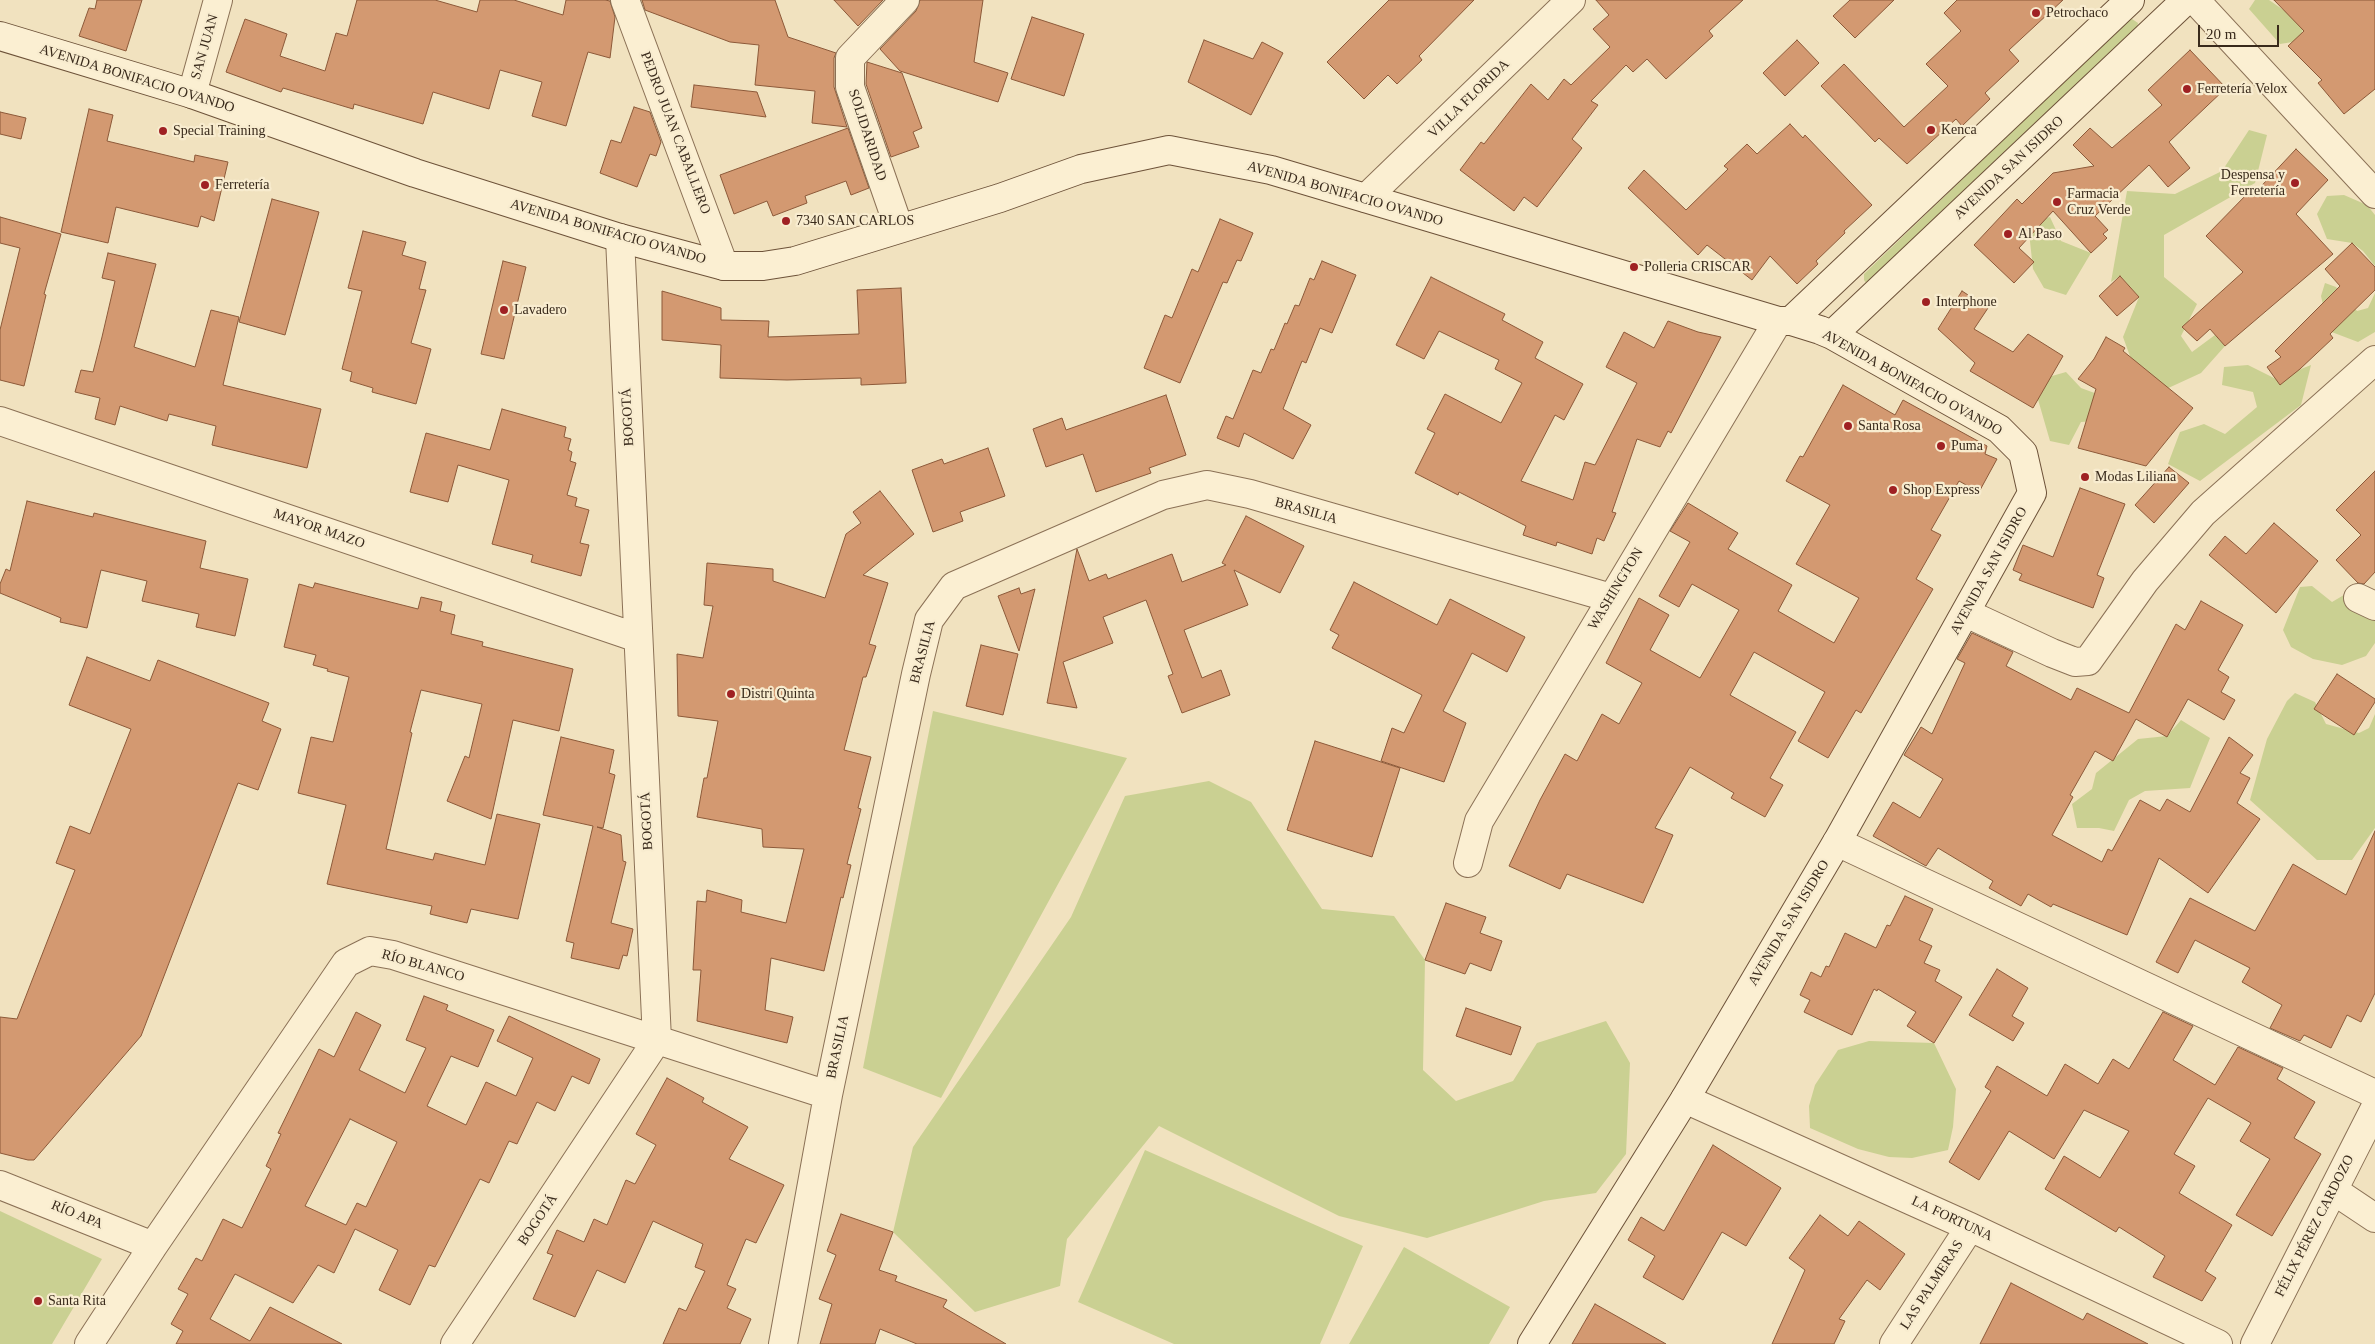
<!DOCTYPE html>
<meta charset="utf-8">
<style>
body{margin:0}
#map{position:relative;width:2375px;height:1344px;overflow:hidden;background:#f1e2bf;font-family:"Times New Roman",serif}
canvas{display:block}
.scale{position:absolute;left:2198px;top:25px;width:81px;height:22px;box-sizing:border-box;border:2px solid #392a1b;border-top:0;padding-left:6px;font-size:15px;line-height:18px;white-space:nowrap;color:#392a1b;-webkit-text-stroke:4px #f8eccf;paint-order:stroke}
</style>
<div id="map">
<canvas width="2375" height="1344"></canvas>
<div class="scale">20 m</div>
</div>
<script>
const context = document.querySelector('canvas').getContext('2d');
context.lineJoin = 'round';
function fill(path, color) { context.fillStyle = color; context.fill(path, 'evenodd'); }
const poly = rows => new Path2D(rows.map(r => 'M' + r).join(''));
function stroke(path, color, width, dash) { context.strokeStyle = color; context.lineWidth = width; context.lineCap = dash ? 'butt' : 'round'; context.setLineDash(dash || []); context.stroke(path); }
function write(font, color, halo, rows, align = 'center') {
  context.font = font + ' "Times New Roman",serif'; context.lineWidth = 4.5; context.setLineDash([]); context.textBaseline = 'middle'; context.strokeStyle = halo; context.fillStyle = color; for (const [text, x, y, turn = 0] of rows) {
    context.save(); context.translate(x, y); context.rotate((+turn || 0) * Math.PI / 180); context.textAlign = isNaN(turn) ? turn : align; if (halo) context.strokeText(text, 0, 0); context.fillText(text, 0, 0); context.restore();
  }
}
const green = poly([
 [2255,0,2269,0,2285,11,2289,0,2313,0,2299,41,2280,44,2249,9],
 [2132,19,2138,23,2137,29,1870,284,1866,283,1864,280,1864,274,2128,20],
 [2249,130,2267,135,2255,183,2164,235,2164,277,2197,304,2181,336,2192,352,2215,335,2225,346,2201,373,2164,390,2144,368,2131,359,2123,337,2139,297,2120,276,2111,282,2127,191,2175,194,2222,171],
 [2344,195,2367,205,2375,215,2375,266,2363,251,2352,243,2327,239,2317,214,2327,196],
 [2050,217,2061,241,2091,253,2066,295,2044,288,2033,269,2028,223],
 [2325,283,2336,287,2357,311,2368,308,2375,293,2375,332,2358,342,2329,331,2321,296],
 [2248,365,2276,379,2311,365,2301,405,2200,481,2168,464,2180,432,2204,424,2225,434,2257,407,2253,392,2222,385,2224,367],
 [2066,372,2081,388,2119,402,2108,420,2081,422,2069,445,2050,441,2037,396,2045,378],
 [2312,586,2332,602,2349,592,2375,601,2375,643,2366,656,2342,665,2313,659,2291,647,2283,630,2300,587],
 [2295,693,2315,702,2326,724,2359,733,2369,728,2375,714,2375,828,2352,860,2317,860,2250,800,2267,739,2287,701],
 [933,711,1127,758,941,1098,863,1068],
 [2181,720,2210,738,2190,788,2145,791,2129,800,2114,831,2099,828,2077,828,2072,804,2092,789,2096,773,2138,739,2167,736],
 [1209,781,1251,802,1322,909,1394,916,1425,960,1423,1070,1456,1101,1513,1081,1537,1043,1606,1021,1630,1063,1626,1154,1596,1193,1544,1201,1427,1238,1339,1216,1159,1126,1067,1239,1060,1286,975,1312,893,1232,913,1147,1071,917,1125,796],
 [1869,1041,1934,1043,1956,1089,1953,1127,1948,1150,1912,1158,1889,1157,1858,1149,1810,1128,1809,1106,1815,1085,1838,1050],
 [1145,1150,1363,1246,1320,1344,1174,1344,1078,1302],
 [0,1211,102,1259,52,1344,0,1344],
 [1404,1247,1510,1307,1489,1344,1349,1344]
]);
const building = poly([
 [97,0,142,0,126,51,79,36,89,8,95,9,97,0],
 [357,0,435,0,477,12,480,0,514,0,563,15,566,0,605,0,610,1,615,17,610,58,588,52,566,126,532,116,542,82,500,70,489,109,433,92,423,124,354,104,353,109,283,88,281,92,226,72,245,19,287,34,280,56,325,71,336,33,347,36,357,0],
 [642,0,775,0,788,37,836,53,834,58,834,87,847,127,812,123,815,91,755,85,759,45,730,42,645,10,642,0],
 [834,0,883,0,858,26,834,0],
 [920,0,983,0,974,62,1008,73,998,102,900,71,880,49,916,11,920,0],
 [1389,0,1474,0,1419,56,1422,60,1397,84,1388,75,1364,99,1327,62,1389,0],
 [1596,0,1743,0,1709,31,1713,36,1666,79,1647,59,1633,72,1626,65,1591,101,1598,105,1572,139,1582,148,1537,207,1524,197,1514,211,1460,170,1481,142,1484,144,1531,84,1548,100,1564,79,1571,85,1610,47,1593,29,1609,15,1596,0],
 [1850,0,1894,0,1855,38,1833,16,1850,0],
 [1957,0,2063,0,2009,50,2019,61,1985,93,1990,99,1962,126,1956,119,1907,164,1879,138,1875,142,1821,86,1844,64,1904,127,1948,86,1926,64,1961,31,1944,13,1957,0],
 [2274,0,2375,0,2375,89,2344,114,2318,83,2322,80,2288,46,2304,31,2274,0],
 [1032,17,1084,34,1064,96,1011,79,1032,17],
 [1204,40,1253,59,1262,42,1283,53,1251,115,1188,82,1204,40],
 [1797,40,1819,63,1785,96,1763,73,1797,40],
 [2190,50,2226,88,2169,142,2190,168,2168,187,2149,165,2095,216,2108,230,2103,234,2107,238,2091,253,2053,211,2019,248,2034,262,2014,283,1974,245,2017,199,2022,204,2053,173,2094,166,2073,145,2090,128,2112,148,2162,105,2148,90,2190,50],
 [867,62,902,73,922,128,913,132,919,147,891,157,866,84,867,62],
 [694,85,757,92,766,117,691,107,694,85],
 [634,107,650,112,661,142,656,156,650,154,637,187,600,173,611,140,621,143,634,107],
 [89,109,113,115,107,141,194,162,195,155,228,162,214,221,201,216,198,227,116,207,108,243,61,232,89,109],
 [0,112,26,118,21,139,0,134,0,112],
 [1790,124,1803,138,1805,135,1872,205,1844,231,1845,233,1816,261,1818,264,1797,284,1770,256,1752,280,1707,245,1698,255,1628,188,1644,170,1686,210,1728,169,1724,166,1747,144,1757,154,1790,124],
 [848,128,869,188,851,195,846,181,805,196,807,203,773,216,767,201,734,214,720,175,848,128],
 [2296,149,2328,180,2296,214,2333,254,2225,346,2210,329,2197,341,2182,327,2243,272,2206,236,2248,193,2252,196,2296,149],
 [272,199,319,212,285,335,239,322,272,199],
 [0,217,61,234,44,294,46,295,24,386,0,380,0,330,20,248,0,243,0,217],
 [1220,219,1253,233,1241,261,1237,260,1227,283,1223,282,1180,383,1144,368,1165,315,1172,318,1192,269,1198,272,1220,219],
 [363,231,406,242,402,255,426,262,419,289,426,290,411,343,431,349,416,404,372,392,373,388,350,381,352,372,342,369,362,291,348,288,363,231],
 [2352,243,2375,267,2375,290,2330,334,2333,338,2300,369,2280,385,2267,367,2281,357,2275,351,2340,286,2325,269,2352,243],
 [108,253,156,264,134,347,195,367,211,310,239,317,223,385,321,409,307,468,212,445,216,426,169,414,167,421,120,406,115,425,95,419,100,398,75,392,81,370,93,372,102,337,115,281,102,278,108,253],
 [503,261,526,267,504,359,481,354,503,261],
 [1322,261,1356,275,1332,333,1320,328,1306,363,1302,361,1283,409,1311,425,1293,459,1244,433,1239,447,1217,438,1226,416,1233,419,1253,370,1261,373,1271,349,1274,350,1285,323,1287,324,1295,305,1299,306,1310,278,1314,280,1322,261],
 [2120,276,2139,297,2117,316,2099,296,2120,276],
 [1431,277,1505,314,1502,320,1543,342,1535,358,1583,384,1564,420,1555,415,1521,481,1573,500,1585,462,1595,465,1637,383,1606,367,1624,332,1654,348,1668,321,1698,332,1721,337,1671,433,1668,431,1660,447,1637,439,1612,512,1616,513,1604,541,1597,538,1592,554,1557,542,1556,546,1523,535,1526,526,1459,492,1458,495,1415,473,1435,433,1427,429,1445,394,1501,423,1522,383,1495,369,1499,360,1439,331,1424,359,1396,345,1431,277],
 [901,288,906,383,861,385,861,378,787,380,720,378,721,345,662,340,662,291,721,308,721,320,769,321,768,337,859,334,857,290,901,288],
 [1962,291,1988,308,1974,329,2013,352,2028,334,2063,356,2033,408,1970,371,1975,363,1938,329,1962,291],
 [2106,337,2125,348,2123,351,2193,408,2146,466,2078,448,2096,389,2078,379,2094,359,2106,337],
 [1843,385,1895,415,1903,400,1987,446,1985,454,1997,459,1979,492,1959,481,1931,530,1941,535,1916,579,1933,589,1861,713,1856,710,1828,758,1798,741,1825,692,1754,652,1730,695,1796,732,1770,778,1783,785,1765,817,1731,798,1734,793,1690,767,1655,828,1673,835,1643,903,1567,874,1560,889,1509,866,1540,800,1565,754,1577,761,1602,714,1619,724,1642,683,1606,663,1639,598,1669,615,1650,650,1700,678,1739,610,1692,584,1679,607,1659,596,1690,542,1670,531,1688,503,1738,533,1728,549,1792,585,1778,611,1834,643,1859,598,1796,564,1830,505,1786,481,1800,456,1803,457,1843,385],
 [1166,395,1186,455,1149,468,1151,473,1096,492,1083,454,1046,467,1033,429,1062,418,1066,430,1166,395],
 [502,409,566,427,564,437,571,439,568,450,572,452,570,461,576,463,567,495,577,498,575,506,589,510,580,543,589,545,581,576,531,562,533,555,492,544,509,480,458,465,448,502,410,492,426,433,490,450,502,409],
 [988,448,1005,496,960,512,963,521,933,532,912,470,942,459,944,464,988,448],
 [2169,467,2189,483,2154,523,2135,505,2169,467],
 [2375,471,2375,572,2364,584,2358,583,2336,560,2361,535,2336,510,2375,471],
 [2080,488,2125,504,2097,575,2104,578,2093,608,2019,580,2022,574,2013,570,2023,545,2053,557,2080,488],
 [880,491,914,534,863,575,888,583,869,644,876,646,866,677,863,677,844,750,871,757,858,808,861,809,847,864,851,865,843,898,841,897,824,971,771,958,765,1010,793,1017,787,1043,697,1021,701,970,693,970,697,901,706,902,707,890,742,900,741,912,786,923,804,849,763,847,762,829,697,817,704,778,707,778,718,721,678,716,677,654,703,658,713,606,704,605,707,563,773,569,773,581,825,598,846,534,861,523,853,512,880,491],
 [27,501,93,517,94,513,206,541,200,568,248,579,235,636,196,627,199,614,142,601,147,581,101,570,87,628,60,622,61,618,0,593,0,584,6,569,10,571,27,501],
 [1246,516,1304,546,1280,593,1234,570,1248,605,1184,630,1202,678,1221,670,1230,695,1182,713,1168,676,1173,674,1146,600,1103,617,1113,643,1063,662,1077,708,1047,703,1077,549,1089,581,1106,574,1108,579,1172,554,1182,582,1226,565,1222,563,1246,516],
 [2274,523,2318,561,2276,613,2209,555,2225,536,2246,554,2274,523],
 [1354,582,1437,625,1450,599,1525,637,1507,672,1472,653,1443,711,1466,723,1444,782,1381,761,1392,728,1404,733,1422,695,1332,648,1339,635,1330,630,1354,582],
 [315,583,418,609,421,597,442,602,440,611,455,615,451,634,483,642,482,646,573,669,559,731,513,720,491,819,447,801,465,756,469,758,482,704,421,690,410,732,412,733,386,849,433,860,435,853,485,865,497,814,540,824,518,919,471,909,467,923,430,914,432,906,327,884,346,805,298,793,311,737,333,742,349,677,327,671,328,669,313,665,316,655,284,647,299,584,313,588,315,583],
 [1019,588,1021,594,1035,589,1019,651,998,596,1019,588],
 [2201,601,2243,625,2218,670,2229,677,2221,692,2235,700,2224,720,2188,699,2167,737,2136,719,2113,761,2095,751,2070,795,2073,797,2052,835,2102,862,2108,849,2112,851,2140,800,2160,811,2167,799,2190,812,2229,737,2253,755,2240,773,2250,778,2237,803,2260,819,2208,893,2159,858,2127,935,2053,904,2051,907,2028,894,2021,906,1989,888,1993,881,1938,848,1926,866,1873,836,1893,802,1920,818,1943,779,1904,755,1921,727,1932,734,1965,663,1957,659,1972,633,2013,652,2006,666,2071,700,2077,688,2129,713,2176,624,2185,630,2201,601],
 [981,645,1018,654,1003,715,966,706,981,645],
 [87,657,150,681,158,660,269,703,262,721,281,729,258,790,238,783,141,1036,34,1160,28,1160,0,1153,0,1017,17,1019,75,870,56,863,70,826,90,834,131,729,69,705,87,657],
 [2337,674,2375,699,2375,702,2354,735,2314,709,2337,674],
 [561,737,614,750,609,773,615,775,603,828,597,827,621,835,623,861,626,862,611,923,633,929,627,956,623,955,619,969,571,958,574,943,566,941,593,826,543,815,561,737],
 [1315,741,1400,768,1372,857,1287,830,1315,741],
 [2375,831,2375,993,2361,1022,2347,1015,2331,1048,2304,1035,2300,1041,2270,1028,2282,1005,2242,982,2250,968,2195,940,2178,973,2156,962,2190,898,2255,931,2293,864,2346,895,2375,831],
 [1905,896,1933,909,1919,940,1932,946,1924,963,1940,970,1935,981,1962,997,1934,1043,1907,1026,1916,1012,1878,989,1877,991,1874,989,1852,1035,1804,1012,1810,1000,1800,995,1811,972,1821,977,1826,966,1829,967,1845,933,1876,948,1887,925,1890,926,1905,896],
 [1446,903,1486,917,1480,933,1502,941,1491,971,1470,963,1465,974,1425,960,1446,903],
 [1997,969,2028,988,2012,1016,2024,1023,2013,1041,1969,1015,1997,969],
 [424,996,448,1005,446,1010,494,1030,478,1067,451,1056,427,1106,466,1125,486,1082,516,1096,533,1058,497,1041,509,1016,600,1059,589,1084,572,1076,555,1111,537,1102,517,1144,509,1141,489,1183,480,1179,435,1267,429,1265,410,1305,379,1290,398,1250,355,1229,334,1273,318,1265,293,1303,235,1274,210,1319,250,1341,270,1307,342,1344,176,1344,183,1331,171,1324,188,1294,178,1289,196,1258,202,1261,223,1219,242,1228,271,1169,266,1166,281,1134,278,1133,319,1049,334,1057,356,1012,381,1025,359,1070,405,1093,426,1048,406,1040,424,996],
 [350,1119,397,1142,366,1207,357,1203,346,1225,305,1206,350,1119],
 [1466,1008,1521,1027,1511,1055,1456,1036,1466,1008],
 [2163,1012,2193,1026,2173,1060,2215,1085,2238,1047,2283,1068,2277,1079,2315,1102,2294,1138,2321,1154,2272,1236,2236,1215,2270,1159,2240,1141,2251,1123,2208,1098,2174,1154,2195,1166,2179,1193,2232,1225,2205,1271,2216,1278,2202,1301,2153,1277,2165,1256,2119,1227,2116,1232,2045,1189,2064,1156,2100,1178,2129,1131,2084,1110,2054,1159,2009,1131,1979,1180,1949,1162,1991,1091,1985,1087,1997,1066,2047,1096,2065,1064,2098,1084,2113,1059,2129,1069,2163,1012],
 [667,1078,704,1098,702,1102,748,1127,729,1159,784,1185,756,1243,746,1239,727,1285,736,1289,727,1308,751,1319,740,1344,663,1344,679,1308,686,1311,705,1271,695,1267,703,1244,653,1221,625,1283,597,1270,575,1317,533,1299,553,1255,547,1253,557,1230,584,1242,594,1219,607,1225,626,1180,635,1184,656,1145,636,1134,667,1078],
 [1713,1145,1781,1188,1746,1246,1722,1232,1683,1300,1643,1277,1655,1256,1628,1240,1641,1217,1664,1231,1713,1145],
 [841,1214,893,1232,879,1270,897,1276,895,1281,947,1300,943,1307,1006,1344,917,1344,880,1329,875,1344,820,1344,832,1304,819,1299,836,1255,827,1251,841,1214],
 [1820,1215,1848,1236,1859,1221,1905,1254,1880,1290,1867,1280,1839,1319,1845,1321,1834,1344,1772,1344,1805,1270,1789,1258,1820,1215],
 [2011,1283,2083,1320,2087,1313,2148,1344,1980,1344,2011,1283],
 [1595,1304,1666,1344,1572,1344,1595,1304]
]);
const minor = poly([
 [625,0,724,266],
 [192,94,218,0],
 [1366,198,1571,0],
 [899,228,850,87,850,58,905,0],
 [0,421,638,638],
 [2358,598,2375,606],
 [1966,613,2052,653,2075,662,2088,661,2145,581,2203,513,2375,360],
 [1837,842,2375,1094],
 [1468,863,1479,821,1778,321],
 [1685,1099,1970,1227,2218,1344],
 [0,1185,153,1246],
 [2333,1190,2375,1218],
 [89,1344,153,1246,346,963,370,951,393,955,828,1095],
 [455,1344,657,1040,620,238],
 [783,1344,828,1095,916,674,929,620,954,586,1163,495,1207,485,1250,494,1611,598],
 [1894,1344,1970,1227],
 [2255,1344,2375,1108]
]);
const tertiary = poly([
 [2195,0,2375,194]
]);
const secondary = poly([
 [0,36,192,94,415,173,620,238,724,266,763,266,795,261,1000,198,1081,169,1169,150,1271,170,1778,321,1791,321,1820,330,1832,335,1999,429,2023,453,2032,493,1837,842,1685,1099,1532,1344],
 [1791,321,2130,0],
 [1832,335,2186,0]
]);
const markers = [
 [2036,13,5,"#9f2123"],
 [2187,89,5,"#9f2123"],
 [1931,130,5,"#9f2123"],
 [163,131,5,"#9f2123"],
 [2295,183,5,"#9f2123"],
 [205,185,5,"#9f2123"],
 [2057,202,5,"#9f2123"],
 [786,221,5,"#9f2123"],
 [2008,234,5,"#9f2123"],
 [1634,267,5,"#9f2123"],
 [1926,302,5,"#9f2123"],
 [504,310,5,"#9f2123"],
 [1848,426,5,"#9f2123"],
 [1941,446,5,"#9f2123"],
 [2085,477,5,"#9f2123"],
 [1893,490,5,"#9f2123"],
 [731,694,5,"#9f2123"],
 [38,1301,5,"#9f2123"]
];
const poiNames = [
 ["Petrochaco",2046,13],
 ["Ferretería Velox",2197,89],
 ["Kenca",1941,130],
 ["Special Training",173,131],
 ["Despensa y",2285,175,"right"],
 ["Ferretería",2285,191,"right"],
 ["Ferretería",215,185],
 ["Farmacia",2067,194],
 ["Cruz Verde",2067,210],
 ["7340 SAN CARLOS",796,221],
 ["Al Paso",2018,234],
 ["Polleria CRISCAR",1644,267],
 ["Interphone",1936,302],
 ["Lavadero",514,310],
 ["Santa Rosa",1858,426],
 ["Puma",1951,446],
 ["Modas Liliana",2095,477],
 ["Shop Express",1903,490],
 ["Distri Quinta",741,694],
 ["Santa Rita",48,1301]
];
const streetNames = [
 ["SAN JUAN",205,47,-74],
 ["AVENIDA BONIFACIO OVANDO",137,79,17],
 ["VILLA FLORIDA",1469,99,-44],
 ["PEDRO JUAN CABALLERO",675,133,69],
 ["SOLIDARIDAD",867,135,72],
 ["AVENIDA SAN ISIDRO",2009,168,-43],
 ["AVENIDA BONIFACIO OVANDO",1345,194,16],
 ["AVENIDA BONIFACIO OVANDO",608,232,16],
 ["AVENIDA BONIFACIO OVANDO",1912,383,29],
 ["BOGOTÁ",628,417,-93],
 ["BRASILIA",1306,511,16],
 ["MAYOR MAZO",319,529,19],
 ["AVENIDA SAN ISIDRO",1989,571,-61],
 ["WASHINGTON",1616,589,-59],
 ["BRASILIA",923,652,-75],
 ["BOGOTÁ",647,821,-93],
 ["AVENIDA SAN ISIDRO",1789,923,-59],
 ["RÍO BLANCO",423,966,16],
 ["BRASILIA",838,1047,-78],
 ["RÍO APA",77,1215,22],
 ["LA FORTUNA",1952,1219,25],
 ["BOGOTÁ",538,1220,-56],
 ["FÉLIX PÉREZ CARDOZO",2315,1226,-63],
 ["LAS PALMERAS",1932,1285,-57]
];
fill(green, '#cad092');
fill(building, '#d39971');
stroke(building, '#8c5939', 1);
stroke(minor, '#8b7156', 30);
stroke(tertiary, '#8b7156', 30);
stroke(secondary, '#6d5239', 30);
stroke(minor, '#fbefd2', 28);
stroke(tertiary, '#fbefd2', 28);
stroke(secondary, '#fbefd2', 28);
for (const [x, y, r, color] of markers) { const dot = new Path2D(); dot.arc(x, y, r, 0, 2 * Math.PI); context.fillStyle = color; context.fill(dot); stroke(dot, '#f8eccf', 2); }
write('14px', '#392a1b', '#f8eccf', poiNames, 'left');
write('14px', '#392a1b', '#f8eccf', streetNames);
</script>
